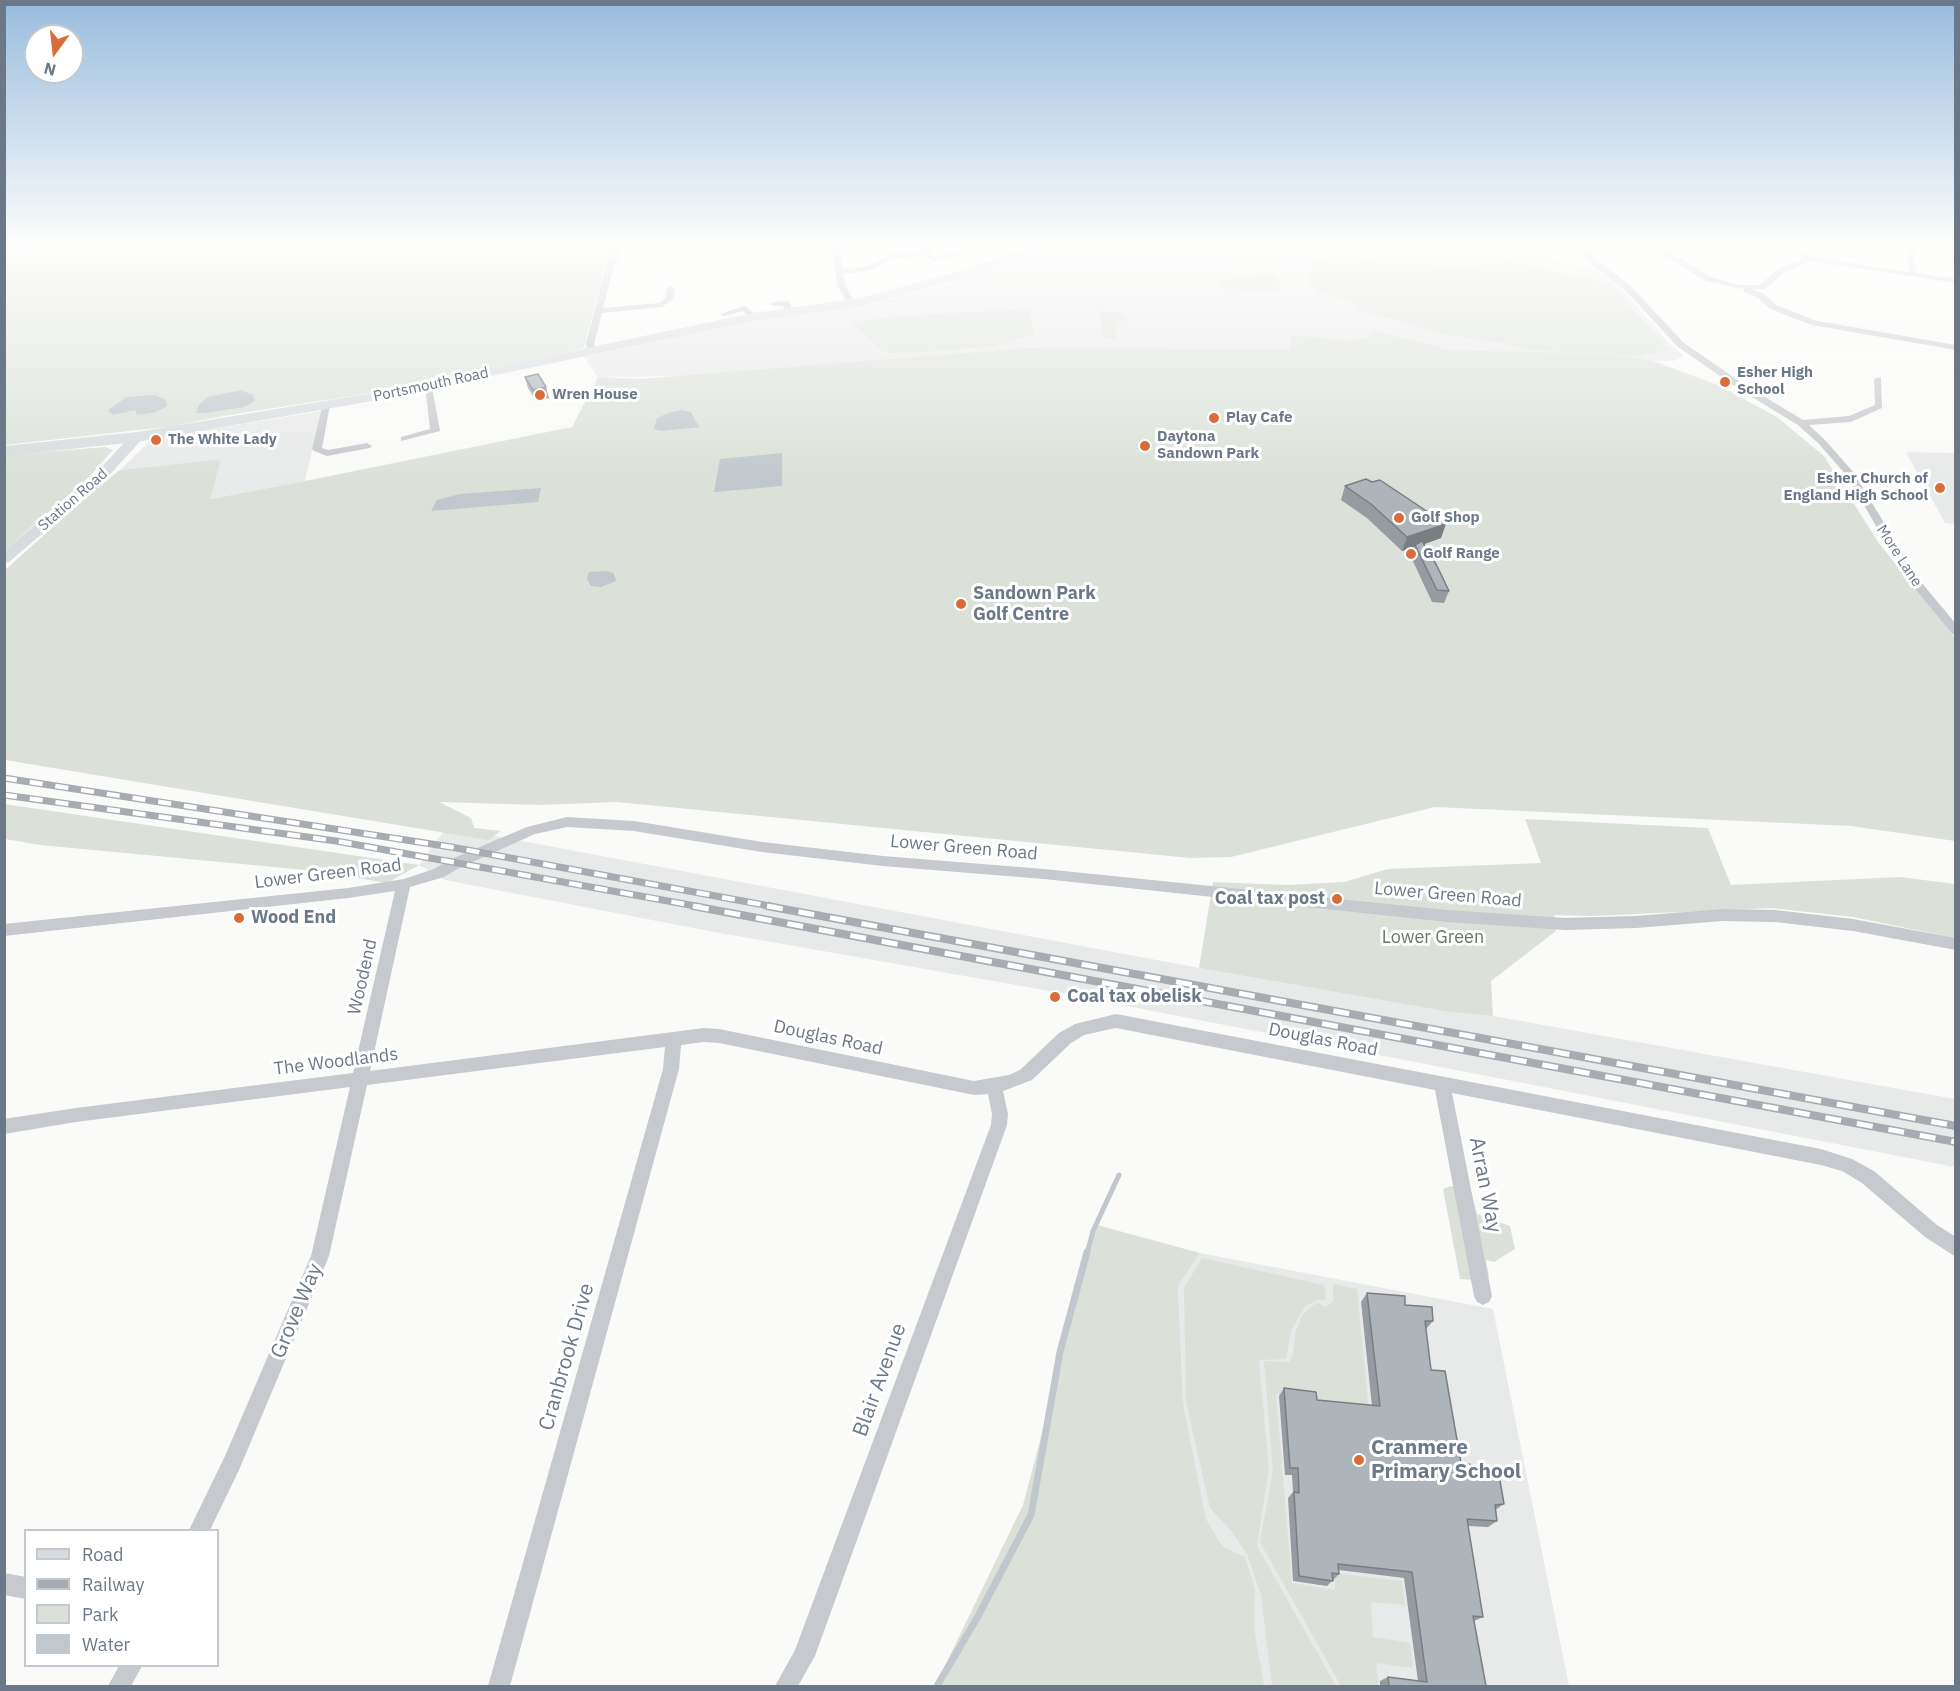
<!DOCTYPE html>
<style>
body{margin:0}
#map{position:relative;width:1960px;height:1691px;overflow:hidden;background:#fafaf8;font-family:"IBM Plex Sans",sans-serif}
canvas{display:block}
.frame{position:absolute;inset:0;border:6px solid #6b7887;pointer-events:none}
.legend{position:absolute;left:24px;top:1529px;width:195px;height:138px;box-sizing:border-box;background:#fff;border:2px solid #c4c9cf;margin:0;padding:8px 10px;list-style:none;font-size:18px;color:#6b7887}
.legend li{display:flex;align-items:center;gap:12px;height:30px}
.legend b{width:30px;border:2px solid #c4c9cf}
.north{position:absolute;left:24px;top:24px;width:60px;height:60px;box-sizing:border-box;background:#fff;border:2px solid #c4c9cf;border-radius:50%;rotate:195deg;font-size:16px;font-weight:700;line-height:24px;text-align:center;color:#6b7887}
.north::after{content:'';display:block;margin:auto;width:21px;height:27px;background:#d96d39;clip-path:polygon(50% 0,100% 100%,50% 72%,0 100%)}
</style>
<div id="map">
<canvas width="1960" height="1691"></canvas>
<div class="frame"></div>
<ul class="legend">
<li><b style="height:8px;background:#d8dcdf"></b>Road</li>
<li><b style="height:8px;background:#a7acb2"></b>Railway</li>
<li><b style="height:16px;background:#dbe1d9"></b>Park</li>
<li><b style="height:16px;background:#c0c8cd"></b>Water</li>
</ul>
<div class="north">N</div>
</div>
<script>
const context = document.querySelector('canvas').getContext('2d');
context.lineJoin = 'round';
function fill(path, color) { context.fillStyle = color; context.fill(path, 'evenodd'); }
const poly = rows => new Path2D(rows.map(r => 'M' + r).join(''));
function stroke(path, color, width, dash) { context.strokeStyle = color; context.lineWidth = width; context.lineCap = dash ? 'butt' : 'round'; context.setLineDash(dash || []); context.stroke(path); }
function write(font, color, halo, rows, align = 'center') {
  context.font = font + ' "IBM Plex Sans",sans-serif'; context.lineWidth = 6; context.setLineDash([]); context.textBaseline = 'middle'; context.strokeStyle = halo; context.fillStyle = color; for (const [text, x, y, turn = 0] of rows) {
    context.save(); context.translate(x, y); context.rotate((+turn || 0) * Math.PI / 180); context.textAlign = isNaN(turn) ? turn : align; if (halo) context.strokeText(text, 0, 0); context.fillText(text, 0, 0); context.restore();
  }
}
const built = poly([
 [1072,242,1445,242,1521,250,1595,269,1615,280,1668,342,1684,356,1674,361,1653,361,1631,357,1290,349,1026,348,686,376,598,377,584,357,750,321,869,305,942,285],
 [321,411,305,481,209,499,221,459,120,470,150,441,157,438],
 [1906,452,1955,453,1955,524,1945,523],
 [447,827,1199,968,1449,1012,1493,1016,1955,1099,1955,1167,1050,991,709,931,445,880,419,865],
 [1200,1253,1493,1309,1569,1686,1118,1686,1223,1547,1206,1519,1183,1402,1178,1286]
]);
const green = poly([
 [4,242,619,242,605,267,584,347,580,349,383,391,223,416,174,426,5,445],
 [1247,242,1261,242,1275,261,1257,267,1227,264,1235,250,1242,250],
 [1268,242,1336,242,1333,247,1306,256,1291,249,1283,251],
 [1345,253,1372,262,1453,266,1474,266,1507,261,1610,283,1669,350,1635,356,1529,350,1498,342,1448,335,1363,311,1348,300,1320,293,1309,284,1312,262],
 [1264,272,1276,275,1281,287,1280,292,1272,293,1224,288,1217,284,1219,281],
 [1029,309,1034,331,1032,335,993,346,925,352,890,353,880,350,852,322,900,316],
 [1100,311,1122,313,1124,322,1115,322,1117,339,1102,338],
 [1372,331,1441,347,1441,350,1569,353,1631,357,1653,361,1718,385,1777,417,1824,456,1878,542,1955,638,1955,841,1851,826,1435,807,1231,857,1190,858,617,802,541,805,439,802,471,818,474,828,501,831,488,840,5,760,5,570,99,486,120,470,221,459,210,499,305,481,572,427,598,377,640,379,1026,348,1289,349,1292,335,1352,341,1367,338],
 [105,447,113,450,89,477,5,550,5,455],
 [4,804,419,865,387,883,316,871,40,845,5,839],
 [1525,819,1708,828,1731,885,1900,877,1955,884,1955,938,1853,917,1771,908,1592,916,1554,915,1556,931,1491,981,1493,1016,1449,1012,1199,968,1213,882,1288,885,1344,882,1388,869,1541,863],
 [1451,1186,1471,1191,1477,1214,1510,1226,1515,1249,1494,1262,1486,1260,1489,1277,1474,1280,1460,1279,1443,1189],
 [1097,1225,1200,1253,1178,1286,1183,1402,1206,1519,1223,1547,1245,1557,1255,1589,1254,1628,1264,1686,935,1686,1023,1505],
 [1202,1258,1324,1285,1326,1300,1317,1300,1304,1307,1291,1331,1286,1359,1259,1360,1269,1469,1257,1546,1336,1686,1272,1686,1261,1595,1247,1554,1232,1532,1210,1508,1186,1401,1184,1288],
 [1333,1284,1357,1289,1369,1411,1314,1405,1313,1398,1276,1394,1292,1583,1335,1590,1335,1573,1402,1581,1405,1605,1371,1602,1373,1637,1410,1643,1413,1668,1376,1663,1379,1686,1341,1686,1260,1542,1273,1470,1264,1361,1289,1362,1293,1355,1295,1333,1303,1314,1317,1302,1325,1307,1333,1302]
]);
const water = poly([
 [241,390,253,395,255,401,244,407,206,413,196,413,199,405,208,397],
 [155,395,166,400,167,406,156,412,137,415,135,410,113,415,108,410,127,397],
 [681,410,691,412,699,427,661,431,654,429,657,418,668,413],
 [782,453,782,486,714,492,720,459],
 [541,488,538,502,431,511,437,500,460,494],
 [607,571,614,573,616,581,601,587,591,586,587,579,589,572]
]);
const streamFar1 = poly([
 [1087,1254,1093,1231,1119,1175]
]);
const stream = poly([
 [937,1686,977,1618,1031,1515,1060,1352,1087,1252]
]);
const street = poly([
 [620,242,627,242,614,266,603,308,660,303,665,298,667,288,671,286,675,288,673,299,662,307,602,313,594,344,595,351,588,353,586,344,606,266,620,242],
 [831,242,839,242,843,270,867,266,890,255,922,251,922,247,926,245,930,247,930,254,935,257,958,252,962,254,934,261,923,255,892,259,872,270,843,274,845,284,855,304,851,306,847,304,837,284,831,242],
 [1008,242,1017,242,1035,251,1028,253,1008,242],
 [1572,242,1579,242,1600,262,1629,284,1684,343,1745,385,1803,420,1849,416,1875,405,1874,379,1881,377,1882,408,1851,422,1809,425,1825,440,1854,473,1916,576,1956,624,1956,635,1952,634,1907,579,1847,476,1819,444,1798,425,1739,389,1678,347,1623,288,1594,266,1572,242],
 [1645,242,1654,242,1711,277,1738,285,1760,285,1778,269,1804,259,1779,242,1787,242,1812,257,1909,272,1906,243,1913,242,1916,273,1956,279,1956,283,1811,261,1784,273,1765,289,1752,289,1764,294,1776,305,1817,321,1956,345,1956,350,1812,325,1770,309,1758,298,1744,292,1744,289,1705,281,1645,242],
 [789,301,793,312,789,314,785,312,783,306,774,306,770,304,774,302,789,301],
 [745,306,756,315,756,319,750,319,743,311,724,316,720,314,745,306],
 [425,385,432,387,440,431,401,441,401,437,430,429,425,385],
 [323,403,330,405,322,448,328,450,367,443,372,446,370,448,327,456,314,451,312,449,323,403],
 [567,817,634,821,762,842,883,856,1044,869,1447,910,1565,918,1636,916,1723,909,1775,910,1853,919,1956,938,1956,950,1853,931,1775,922,1723,921,1636,928,1565,930,1447,922,1044,879,883,866,762,852,634,831,567,827,535,834,459,868,444,877,410,887,370,1071,704,1028,719,1029,974,1081,1009,1075,1020,1070,1059,1033,1075,1024,1116,1014,1821,1149,1852,1159,1874,1171,1937,1225,1956,1237,1956,1257,1925,1237,1862,1183,1842,1171,1821,1165,1452,1093,1492,1296,1489,1302,1483,1305,1477,1302,1474,1296,1435,1090,1116,1028,1084,1035,1071,1043,1032,1080,1003,1091,1008,1114,1007,1125,815,1656,798,1686,775,1686,795,1650,991,1125,992,1114,988,1094,974,1095,719,1043,704,1042,681,1045,679,1069,510,1686,488,1686,663,1069,665,1047,367,1085,329,1256,239,1470,210,1530,189,1530,225,1456,311,1256,350,1087,76,1122,4,1134,4,1119,76,1108,353,1073,395,891,348,898,4,936,4,924,348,888,404,879,434,869,449,860,527,827,567,817],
 [4,1573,26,1577,26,1599,4,1595,4,1573],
 [119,1666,142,1666,131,1686,108,1686,119,1666]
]);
const secondary = poly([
 [40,242,53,242,4,263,4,256,40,242],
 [137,433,144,437,105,480,9,562,4,563,4,551,95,474,132,434,137,433]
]);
const primary = poly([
 [1051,242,1068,242,967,277,862,306,753,321,372,401,137,442,4,456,4,446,137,432,372,393,753,313,861,298,959,271,1051,242]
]);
const railFar1 = poly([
 [4,778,451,847,775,907],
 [4,795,336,841,701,907]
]);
const rail = poly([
 [693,906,1956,1142],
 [767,906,1956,1126]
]);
const wall = poly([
 [525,377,549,398,536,401,528,388],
 [1345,486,1441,538,1424,544,1449,591,1444,603,1432,602,1411,557,1414,547,1402,551,1367,518,1341,500],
 [1367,1293,1405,1305,1433,1321,1426,1329,1431,1370,1461,1463,1504,1504,1495,1510,1497,1521,1488,1527,1468,1526,1483,1617,1474,1621,1486,1686,1380,1686,1380,1681,1388,1677,1418,1681,1404,1578,1339,1570,1339,1574,1327,1586,1293,1581,1288,1498,1293,1492,1292,1475,1285,1475,1279,1396,1284,1388,1317,1400,1372,1406,1361,1302]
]);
const shadedWall = poly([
 [546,387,549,398,536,401,533,390],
 [1446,524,1441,538,1416,547,1415,545,1414,547,1402,551,1407,537]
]);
const building = poly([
 [538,374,546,387,533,390,525,377,538,374],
 [1366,479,1372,482,1380,480,1446,524,1407,537,1371,504,1345,486,1366,479],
 [1422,541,1437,566,1449,591,1437,590,1415,545,1422,541],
 [1367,1293,1405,1296,1405,1305,1432,1307,1433,1321,1425,1321,1431,1370,1445,1371,1461,1463,1498,1469,1504,1504,1495,1505,1497,1521,1467,1519,1483,1617,1473,1616,1486,1686,1389,1686,1388,1677,1427,1682,1412,1572,1338,1564,1339,1574,1332,1573,1333,1581,1299,1576,1294,1492,1299,1493,1298,1468,1290,1468,1284,1388,1316,1392,1317,1400,1380,1406,1367,1293]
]);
const markers = [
 [1725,382,6,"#d96d39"],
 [540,395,6,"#d96d39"],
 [1214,418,6,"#d96d39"],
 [156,440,6,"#d96d39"],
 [1145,446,6,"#d96d39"],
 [1940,488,6,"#d96d39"],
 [1399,518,6,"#d96d39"],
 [1411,554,6,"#d96d39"],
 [961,604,6,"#d96d39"],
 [1337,899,6,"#d96d39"],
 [239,918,6,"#d96d39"],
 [1055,997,6,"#d96d39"],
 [1359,1460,6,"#d96d39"]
];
const farPoinames = [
 ["Esher High",1737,373],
 ["School",1737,390],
 ["Wren House",552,395],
 ["Play Cafe",1226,418],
 ["Daytona",1157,437],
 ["Sandown Park",1157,454],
 ["The White Lady",168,440],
 ["Esher Church of",1928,479,"right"],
 ["England High School",1928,496,"right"],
 ["Golf Shop",1411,518],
 ["Golf Range",1423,554]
];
const farStreetnames = [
 ["Portsmouth Road",431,385,-12],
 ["Station Road",73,500,-41],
 ["More Lane",1899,556,57]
];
const poiNames = [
 ["Sandown Park",973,594],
 ["Golf Centre",973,615],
 ["Coal tax post",1325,899,"right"],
 ["Wood End",251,918],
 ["Coal tax obelisk",1067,997]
];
const streetNames = [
 ["Lower Green Road",964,848,5],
 ["Lower Green Road",328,874,-7],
 ["Lower Green Road",1448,895,5],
 ["Woodend",363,977,-77],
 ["Douglas Road",828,1038,12],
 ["Douglas Road",1323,1040,11],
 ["The Woodlands",336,1062,-7]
];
const parkNames = [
 ["Lower Green",1433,938]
];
const nearStreetnames = [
 ["Arran Way",1485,1185,79],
 ["Grove Way",297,1311,-67],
 ["Cranbrook Drive",567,1357,-74],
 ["Blair Avenue",880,1380,-70]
];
const nearPoinames = [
 ["Cranmere",1371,1448],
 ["Primary School",1371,1472]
];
fill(built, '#e8e9e9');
fill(green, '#dbe1d9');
fill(water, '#c0c8cd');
stroke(streamFar1, '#c0c8cd', 5);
stroke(stream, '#c0c8cd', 7);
fill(street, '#c6c9cd');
fill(secondary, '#d8dcdf');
fill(primary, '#d8dcdf');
stroke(railFar1, '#a7acb2', 7);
stroke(rail, '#a7acb2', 8);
stroke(railFar1, '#fff', 4.5, [13]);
stroke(rail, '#fff', 5, [16]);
fill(wall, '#959ba0');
fill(shadedWall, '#797e82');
fill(building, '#adb4ba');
stroke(building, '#797e82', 1.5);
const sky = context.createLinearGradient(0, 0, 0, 479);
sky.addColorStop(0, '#98bcdd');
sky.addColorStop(0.51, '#fdfdfc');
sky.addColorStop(1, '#fdfdfc00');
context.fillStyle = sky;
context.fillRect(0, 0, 1960, 479);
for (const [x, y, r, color] of markers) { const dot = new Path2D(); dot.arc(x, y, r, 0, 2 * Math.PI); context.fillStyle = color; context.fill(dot); stroke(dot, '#fff', 2); }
write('bold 15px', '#6b7887', '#fff', farPoinames, 'left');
write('15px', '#6b7887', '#fff', farStreetnames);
write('bold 18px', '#6b7887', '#fff', poiNames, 'left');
write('18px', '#6b7887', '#fff', streetNames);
write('18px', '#677965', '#fff', parkNames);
write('21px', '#6b7887', '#fff', nearStreetnames);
write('bold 21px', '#6b7887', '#fff', nearPoinames, 'left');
</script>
